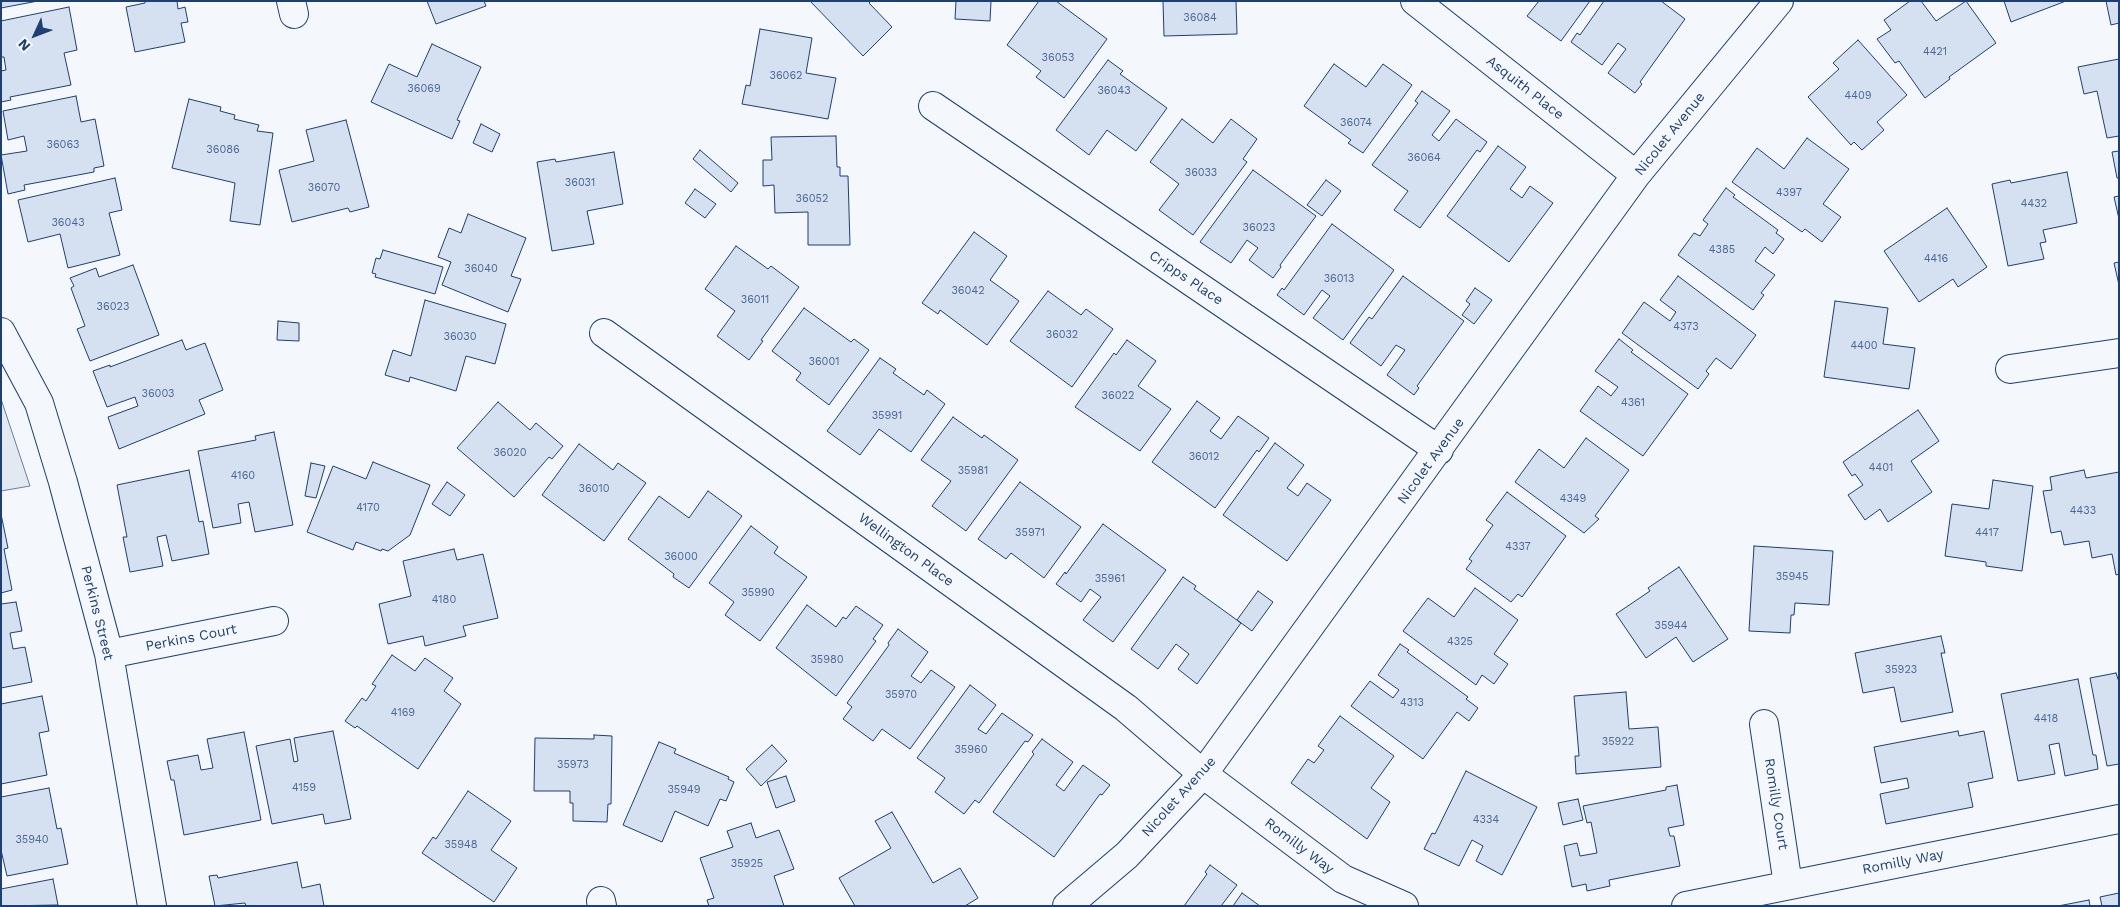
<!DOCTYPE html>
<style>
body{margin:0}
#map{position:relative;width:2120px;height:907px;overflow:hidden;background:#f4f7fb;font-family:"Work Sans",sans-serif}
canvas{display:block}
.frame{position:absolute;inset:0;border:2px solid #1d3f73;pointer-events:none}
.north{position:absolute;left:10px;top:10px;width:50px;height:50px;-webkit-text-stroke:4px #f4f7fb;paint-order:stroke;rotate:227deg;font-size:14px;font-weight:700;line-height:20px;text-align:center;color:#1d3f73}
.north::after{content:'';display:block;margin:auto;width:18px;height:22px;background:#1d3f73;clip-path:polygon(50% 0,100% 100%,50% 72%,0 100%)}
</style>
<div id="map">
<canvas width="2120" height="907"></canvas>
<div class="frame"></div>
<div class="north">N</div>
</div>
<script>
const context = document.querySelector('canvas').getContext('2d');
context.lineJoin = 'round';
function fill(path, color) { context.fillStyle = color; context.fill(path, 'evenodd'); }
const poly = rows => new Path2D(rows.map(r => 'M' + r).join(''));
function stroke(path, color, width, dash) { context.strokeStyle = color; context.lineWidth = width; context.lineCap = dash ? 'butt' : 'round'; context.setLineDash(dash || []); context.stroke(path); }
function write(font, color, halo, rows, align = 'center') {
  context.font = font + ' "Work Sans",sans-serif'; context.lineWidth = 4; context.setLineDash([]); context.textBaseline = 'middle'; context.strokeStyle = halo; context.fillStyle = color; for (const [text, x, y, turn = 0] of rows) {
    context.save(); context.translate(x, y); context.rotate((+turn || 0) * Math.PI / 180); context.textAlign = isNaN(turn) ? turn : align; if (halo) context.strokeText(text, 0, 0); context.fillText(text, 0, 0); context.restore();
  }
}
const green = poly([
 [1,399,30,486,1,491,1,399]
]);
const building = poly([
 [1,1,38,1,1,8,1,1],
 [145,1,177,1,178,9,185,7,188,22,181,23,185,42,135,52,126,7,145,3,145,1],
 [427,1,484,1,486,6,436,24,427,1],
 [810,1,871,1,869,3,892,27,863,56,810,1],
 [956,1,991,1,990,21,955,19,956,1],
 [1039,1,1056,1,1107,39,1064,98,1036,77,1041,71,1007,45,1039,1],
 [1163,1,1236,1,1237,34,1164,36,1163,1],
 [1539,1,1590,1,1561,41,1527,16,1539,1],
 [1604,1,1661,1,1685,19,1640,82,1642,84,1635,93,1608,73,1626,49,1618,43,1602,65,1571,42,1577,33,1580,35,1604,1],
 [1910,1,1921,1,1936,21,1966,1,1996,43,1949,77,1950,79,1925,98,1899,61,1895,63,1877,39,1891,30,1884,20,1910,1],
 [2004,1,2066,1,2011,22,2004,1],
 [2106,1,2119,1,2119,23,2111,25,2106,1],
 [69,7,77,50,64,53,71,85,10,97,11,100,1,102,1,71,6,70,4,57,1,57,1,21,69,7],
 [760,29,812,38,806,73,836,78,828,119,742,104,746,85,750,86,760,29],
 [1858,40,1907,95,1877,122,1884,130,1862,150,1854,142,1851,145,1808,97,1839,69,1833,63,1858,40],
 [432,44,481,67,457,120,460,121,452,139,371,102,389,64,417,77,432,44],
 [2119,59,2119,136,2107,138,2097,91,2084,94,2078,67,2119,59],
 [1108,60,1123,71,1120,74,1167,108,1136,151,1107,130,1089,155,1056,130,1108,60],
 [1334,64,1366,87,1383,64,1412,85,1363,153,1348,143,1351,140,1304,106,1334,64],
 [1422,91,1450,111,1432,135,1439,141,1456,119,1487,142,1480,152,1477,150,1420,228,1394,210,1408,191,1372,165,1418,103,1415,101,1422,91],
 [76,96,81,122,95,119,104,166,94,168,94,172,24,185,25,190,8,194,1,155,27,151,24,136,8,140,3,111,76,96],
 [189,99,221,107,220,111,235,115,234,119,259,125,257,131,273,133,260,225,230,221,235,183,172,168,189,99],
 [1182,119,1213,143,1231,119,1257,139,1243,159,1247,162,1193,235,1159,210,1179,184,1150,162,1182,119],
 [346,120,369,207,350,212,348,208,292,222,279,170,314,161,306,130,346,120],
 [481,124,500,134,492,152,473,143,481,124],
 [836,136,837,167,840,167,840,176,848,176,850,245,808,245,808,212,775,213,774,185,763,186,763,160,772,160,771,137,836,136],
 [1807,138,1849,169,1823,204,1841,217,1822,242,1805,229,1802,232,1732,182,1757,148,1784,169,1807,138],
 [1498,146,1526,167,1510,189,1522,198,1530,186,1553,203,1509,262,1447,216,1498,146],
 [700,150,738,183,731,192,693,159,700,150],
 [2119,151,2119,178,2117,178,2112,152,2119,151],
 [614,152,623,204,587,211,594,244,552,251,537,162,555,159,556,162,614,152],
 [1253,170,1316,216,1280,265,1281,267,1273,278,1249,260,1258,248,1247,240,1231,263,1200,242,1253,170],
 [2067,172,2077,223,2043,230,2046,242,2040,243,2044,259,2008,266,1992,184,2010,180,2011,183,2067,172],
 [115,178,122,210,109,213,120,255,68,268,60,234,28,242,18,200,115,178],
 [1326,180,1341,191,1322,216,1307,205,1326,180],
 [1726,188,1735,195,1733,197,1778,230,1776,233,1784,239,1773,254,1765,247,1755,261,1775,275,1761,293,1764,295,1753,310,1678,255,1694,233,1700,236,1708,224,1703,220,1726,188],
 [695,189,716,204,705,218,685,203,695,189],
 [2119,196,2119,219,2114,197,2119,196],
 [1947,208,1987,267,1958,287,1953,279,1919,302,1884,251,1947,208],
 [468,214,526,238,511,276,521,279,508,312,442,285,451,262,438,257,449,228,461,233,468,214],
 [1332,224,1394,270,1343,340,1313,318,1330,296,1322,290,1304,315,1277,295,1282,288,1284,290,1332,224],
 [974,232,1007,256,990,280,1019,301,987,345,940,310,938,314,922,303,974,232],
 [736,246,768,269,771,266,799,287,761,340,763,341,749,360,717,336,735,311,705,289,736,246],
 [383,250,443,267,435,294,375,277,376,274,372,273,376,258,380,259,383,250],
 [2119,262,2119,285,2114,263,2119,262],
 [133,265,159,335,90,361,77,329,85,326,71,288,74,286,70,278,96,268,99,277,133,265],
 [1403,276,1464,321,1417,386,1419,388,1414,395,1387,375,1405,350,1396,345,1381,366,1350,343,1369,317,1372,319,1403,276],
 [1678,276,1756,335,1731,369,1716,358,1706,371,1709,374,1698,389,1622,333,1644,302,1670,321,1676,312,1660,300,1678,276],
 [1475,288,1492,300,1474,324,1462,315,1470,304,1466,301,1475,288],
 [1048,291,1081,315,1086,309,1113,329,1072,387,1010,341,1048,291],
 [425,300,506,324,495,364,466,356,456,391,410,377,409,382,385,375,393,350,411,356,425,300],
 [1835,301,1888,308,1883,344,1915,348,1909,389,1824,377,1835,301],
 [804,308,851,342,854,339,869,350,829,405,796,380,801,373,772,351,804,308],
 [278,321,299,323,299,341,277,340,278,321],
 [1619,339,1633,350,1631,352,1688,394,1643,456,1580,411,1598,386,1611,396,1618,387,1595,371,1619,339],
 [182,340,186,350,205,343,223,390,199,400,205,414,119,449,108,417,138,406,135,397,107,407,93,371,110,365,110,367,182,340],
 [1127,340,1156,361,1138,386,1171,409,1140,451,1075,407,1114,353,1116,355,1127,340],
 [880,358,896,369,893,373,924,395,927,390,945,404,911,452,879,429,860,455,827,431,880,358],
 [1197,401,1220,418,1210,431,1221,439,1238,416,1269,438,1259,452,1257,450,1215,508,1152,462,1197,401],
 [498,402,530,430,536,423,563,446,552,459,549,457,514,497,457,448,498,402],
 [1918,410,1939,441,1911,461,1932,492,1888,522,1880,509,1865,520,1848,495,1863,485,1855,474,1852,476,1843,462,1918,410],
 [953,417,982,438,984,435,1018,460,966,531,932,506,951,481,921,460,953,417],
 [274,432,293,525,255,532,249,502,238,504,241,523,213,528,198,451,256,440,255,436,274,432],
 [1586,438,1629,470,1595,516,1599,519,1584,533,1515,482,1539,449,1564,468,1586,438],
 [1275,443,1304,465,1287,488,1298,496,1307,483,1331,500,1287,561,1223,515,1275,443],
 [579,444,613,470,618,463,646,483,604,541,542,495,579,444],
 [373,462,430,485,410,535,388,551,382,549,381,551,356,542,353,550,307,532,333,466,366,479,373,462],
 [311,463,325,466,316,498,305,496,311,463],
 [189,470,199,522,203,521,209,554,172,561,166,535,157,537,163,566,130,572,123,537,127,537,117,485,189,470],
 [2084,470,2086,478,2119,472,2119,574,2116,575,2112,554,2092,558,2089,541,2064,545,2061,531,2051,533,2043,491,2052,490,2050,477,2084,470],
 [1993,480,2033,486,2022,571,1986,566,1986,562,1945,556,1952,504,1989,509,1993,480],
 [447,482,465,495,450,516,432,504,447,482],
 [1020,482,1081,527,1044,578,1011,553,1006,559,978,539,1020,482],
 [708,491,742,516,689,588,673,577,674,574,628,539,659,496,689,518,708,491],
 [1507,492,1566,536,1522,597,1518,594,1511,602,1466,569,1472,561,1469,559,1493,525,1486,520,1507,492],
 [1,514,8,548,4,549,12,590,1,593,1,514],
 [1103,524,1166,570,1113,642,1083,620,1101,597,1090,589,1081,602,1056,584,1065,572,1066,574,1103,524],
 [751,526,778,547,774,553,807,577,760,641,725,615,734,602,709,583,751,526],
 [1754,546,1833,551,1829,605,1795,603,1794,615,1791,615,1790,633,1749,631,1754,546],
 [454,549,457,560,483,554,498,618,463,626,466,636,425,646,423,636,388,644,379,604,411,596,403,561,454,549],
 [1679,567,1728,639,1693,662,1676,637,1646,658,1616,614,1650,591,1648,588,1679,567],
 [1183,577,1196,586,1194,589,1241,623,1197,684,1178,669,1189,654,1176,644,1158,669,1131,649,1183,577],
 [1475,588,1518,620,1494,654,1508,664,1494,684,1482,675,1476,685,1403,631,1428,598,1454,617,1475,588],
 [1258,591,1273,602,1252,631,1237,620,1258,591],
 [16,602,22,631,10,633,13,649,25,647,32,682,1,688,1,604,16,602],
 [807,605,836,627,843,617,846,619,856,606,883,625,873,639,876,641,836,696,776,648,807,605],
 [898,629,928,652,911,676,921,683,931,670,955,687,910,749,882,729,873,741,843,719,852,707,847,703,889,645,888,643,898,629],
 [1941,636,1945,653,1941,653,1953,712,1901,722,1894,687,1863,693,1855,653,1941,636],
 [1400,644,1409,650,1407,652,1468,697,1466,699,1478,708,1469,721,1457,712,1423,759,1351,706,1370,681,1393,698,1399,690,1378,675,1400,644],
 [392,655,415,671,425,658,453,678,444,691,461,704,418,769,357,726,355,728,345,721,362,698,366,701,376,686,372,684,392,655],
 [2116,673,2119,682,2119,764,2107,766,2090,678,2116,673],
 [2078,679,2093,755,2096,755,2098,769,2065,776,2059,743,2049,745,2055,774,2018,781,2001,694,2078,679],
 [970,685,996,705,978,729,986,734,1002,713,1033,735,1028,742,1025,741,979,803,975,800,964,814,935,792,945,778,917,758,970,685],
 [1626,692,1629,729,1658,727,1661,767,1576,774,1575,756,1579,756,1574,696,1626,692],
 [42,696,49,731,39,733,47,775,1,784,1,704,42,696],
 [1340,716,1394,756,1371,788,1390,802,1367,839,1291,783,1308,759,1314,763,1324,750,1318,746,1340,716],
 [333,731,351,819,325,824,323,814,272,824,256,746,290,739,294,762,298,761,294,738,333,731],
 [1958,731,1959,736,1984,731,1993,778,1968,783,1973,807,1886,824,1880,794,1909,788,1907,778,1881,783,1874,747,1958,731],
 [244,732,261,820,184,835,174,780,171,780,167,761,198,755,201,770,213,768,207,739,244,732],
 [594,735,612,736,611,804,608,804,607,822,573,821,573,803,570,803,570,791,534,791,535,738,594,739,594,735],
 [1042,739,1073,762,1056,785,1064,791,1083,765,1110,785,1102,795,1100,794,1054,857,993,812,1034,754,1032,752,1042,739],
 [659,742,676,749,674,753,729,777,728,779,734,782,726,801,720,799,708,826,675,811,662,842,623,825,659,742],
 [772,745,787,761,761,786,746,769,772,745],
 [1466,771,1537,807,1502,875,1476,861,1483,846,1472,840,1459,866,1424,849,1432,833,1435,834,1466,771],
 [786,776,795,801,776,808,767,782,786,776],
 [1677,785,1684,825,1668,828,1670,836,1674,836,1680,866,1609,880,1610,886,1587,891,1586,884,1572,887,1564,846,1577,843,1580,856,1597,853,1591,822,1587,823,1583,806,1666,790,1666,787,1677,785],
 [49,788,57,829,61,828,68,864,7,876,1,850,1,797,49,788],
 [468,791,511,821,491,850,517,868,494,902,422,853,433,837,436,839,468,791],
 [1578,799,1583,820,1563,825,1558,803,1578,799],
 [892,812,933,883,960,868,978,898,965,906,855,906,839,878,891,848,875,821,892,812],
 [751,823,756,838,779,830,794,869,774,876,784,906,709,906,707,900,714,898,700,858,733,847,727,831,751,823],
 [297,862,302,888,320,884,324,906,246,906,245,903,215,906,209,876,217,875,218,878,297,862],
 [1210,865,1237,885,1221,906,1184,906,1207,874,1205,872,1210,865],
 [53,879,58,905,1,906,1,889,53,879],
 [1242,893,1260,906,1233,906,1242,893],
 [2119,893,2119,906,2102,906,2100,897,2119,893],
 [2089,900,2090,906,2058,906,2089,900]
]);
const minor = poly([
 [291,1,294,14],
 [1415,1,1636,175],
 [933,106,1439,450],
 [1,332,39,403,63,482,109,654,152,906],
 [604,333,1126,708,1203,774,1343,879,1404,906],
 [2010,369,2119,353],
 [109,654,274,621],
 [1764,724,1788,885],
 [601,901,602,906],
 [1067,906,1127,855,1203,774,1636,175,1779,1],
 [1686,906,2119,819]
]);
const numberNames = [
 ["36084",1200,18],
 ["4421",1935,52],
 ["36053",1058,58],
 ["36062",786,76],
 ["36069",424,89],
 ["36043",1114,91],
 ["4409",1858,96],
 ["36074",1356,123],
 ["36063",63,145],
 ["36086",223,150],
 ["36064",1424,158],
 ["36033",1201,173],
 ["36031",580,183],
 ["36070",324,188],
 ["4397",1789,193],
 ["36052",812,199],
 ["4432",2034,204],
 ["36043",68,223],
 ["36023",1259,228],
 ["4385",1722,250],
 ["4416",1936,259],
 ["36040",481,269],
 ["36013",1339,279],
 ["36042",968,291],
 ["36011",755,300],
 ["36023",113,307],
 ["4373",1686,327],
 ["36032",1062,335],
 ["36030",460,337],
 ["4400",1864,346],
 ["36001",824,362],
 ["36003",158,394],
 ["36022",1118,396],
 ["4361",1633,403],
 ["35991",887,416],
 ["36020",510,453],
 ["36012",1204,457],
 ["4401",1881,468],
 ["35981",973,471],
 ["4160",243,476],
 ["36010",594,489],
 ["4349",1573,499],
 ["4170",368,508],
 ["4433",2083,511],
 ["35971",1030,533],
 ["4417",1987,533],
 ["4337",1518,547],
 ["36000",681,557],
 ["35945",1792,577],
 ["35961",1110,579],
 ["35990",758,593],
 ["4180",444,600],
 ["35944",1671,626],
 ["4325",1460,642],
 ["35980",827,660],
 ["35923",1901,670],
 ["35970",901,695],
 ["4313",1412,703],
 ["4169",403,713],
 ["4418",2046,719],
 ["35922",1618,742],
 ["35960",971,750],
 ["35973",573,765],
 ["4159",304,788],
 ["35949",684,790],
 ["4334",1486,820],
 ["35940",32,840],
 ["35948",461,845],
 ["35925",747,864]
];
const streetNames = [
 ["Asquith Place",1525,88,38],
 ["Nicolet Avenue",1670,134,-51],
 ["Cripps Place",1186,278,34],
 ["Nicolet Avenue",1431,461,-54],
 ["Wellington Place",906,550,36],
 ["Perkins Street",97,613,76],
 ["Perkins Court",191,638,-11],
 ["Nicolet Avenue",1179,797,-48],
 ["Romilly Court",1776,804,81],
 ["Romilly Way",1299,846,37],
 ["Romilly Way",1903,862,-11]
];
fill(green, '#e3e9f0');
stroke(green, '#687fa3', 1);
fill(building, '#d5e0f0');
stroke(building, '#1d3f73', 1);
stroke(minor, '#1d3f73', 30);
stroke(minor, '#f4f7fb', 28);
write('11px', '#4b6792', null, numberNames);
write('14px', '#1d3f73', '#f4f7fb', streetNames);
</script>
